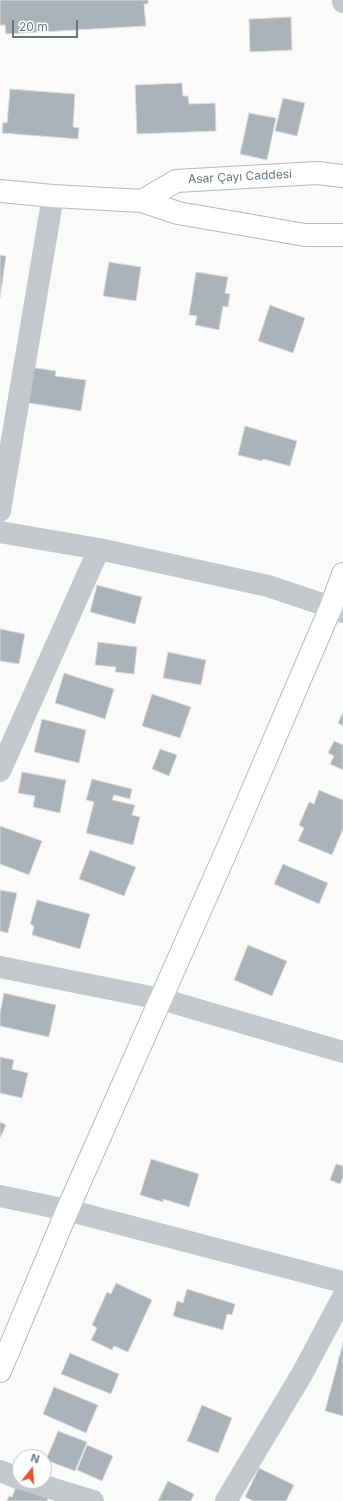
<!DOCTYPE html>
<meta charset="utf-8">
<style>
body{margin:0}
#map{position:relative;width:343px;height:1501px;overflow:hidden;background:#fafaf8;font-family:Inter,sans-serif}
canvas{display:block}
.north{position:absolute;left:12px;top:1449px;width:40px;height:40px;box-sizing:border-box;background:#fff;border:1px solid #c1c8cd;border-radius:50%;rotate:17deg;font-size:11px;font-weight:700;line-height:16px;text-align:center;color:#657683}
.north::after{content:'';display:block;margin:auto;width:14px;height:18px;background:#e4572e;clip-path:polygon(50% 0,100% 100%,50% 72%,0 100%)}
.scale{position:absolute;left:12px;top:20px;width:66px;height:18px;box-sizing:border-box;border:2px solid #657683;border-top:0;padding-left:5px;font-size:12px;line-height:14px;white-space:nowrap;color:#657683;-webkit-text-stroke:3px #fff;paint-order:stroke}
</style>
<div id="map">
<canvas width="343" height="1501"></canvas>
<div class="north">N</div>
<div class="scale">20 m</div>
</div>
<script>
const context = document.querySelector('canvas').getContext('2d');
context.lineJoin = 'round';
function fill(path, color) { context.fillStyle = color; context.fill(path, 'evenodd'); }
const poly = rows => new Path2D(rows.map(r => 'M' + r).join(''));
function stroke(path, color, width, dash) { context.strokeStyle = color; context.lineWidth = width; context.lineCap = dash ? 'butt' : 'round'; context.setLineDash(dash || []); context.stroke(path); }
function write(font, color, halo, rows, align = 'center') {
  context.font = font + ' Inter,sans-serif'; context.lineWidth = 4; context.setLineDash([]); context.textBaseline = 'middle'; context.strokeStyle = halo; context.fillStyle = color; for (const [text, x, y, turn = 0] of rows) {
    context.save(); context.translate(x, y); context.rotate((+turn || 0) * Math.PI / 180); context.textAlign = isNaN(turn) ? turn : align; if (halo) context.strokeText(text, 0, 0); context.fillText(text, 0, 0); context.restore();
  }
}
const building = poly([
 [0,0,148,0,148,4,144,4,146,26,6,34,5,25,0,25,0,0],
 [291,17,292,50,250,52,249,19,291,17],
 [182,83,183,96,188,96,189,104,215,103,216,131,137,134,135,85,182,83],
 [10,89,75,94,73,127,79,128,78,139,2,133,3,122,7,123,10,89],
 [283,98,305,103,297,136,275,131,283,98],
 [249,113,276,118,267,160,240,154,249,113],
 [0,255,6,256,0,298,0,255],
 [109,262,141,267,136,301,103,296,109,262],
 [196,272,228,277,225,293,230,294,228,307,223,306,219,330,195,325,197,316,189,315,196,272],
 [270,305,305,318,293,353,258,341,270,305],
 [29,367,56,371,55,376,86,380,81,411,23,402,29,367],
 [245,426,297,441,290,466,263,459,262,461,238,455,245,426],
 [97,585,142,597,135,624,90,612,97,585],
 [0,629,25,634,19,664,0,661,0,629],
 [98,642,137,647,134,674,115,672,116,667,95,665,98,642],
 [168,652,206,660,201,685,163,678,168,652],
 [64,673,114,689,105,719,55,703,64,673],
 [152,694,191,707,180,738,142,726,152,694],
 [343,712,343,726,338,723,343,712],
 [42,719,86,730,79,763,34,752,42,719],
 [334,741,343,745,343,770,330,764,334,756,328,753,334,741],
 [160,749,177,755,169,776,152,769,160,749],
 [22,772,66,780,60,813,33,807,35,796,18,793,22,772],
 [92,779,132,789,130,799,114,795,112,800,135,805,132,815,140,817,133,845,86,833,94,802,86,800,92,779],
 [319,790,343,800,343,829,332,855,298,841,304,828,299,825,309,802,314,804,319,790],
 [0,826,42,841,29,875,0,864,0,826],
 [90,850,136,867,124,896,79,879,90,850],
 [283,864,328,883,319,904,274,884,283,864],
 [0,890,17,893,8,933,0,931,0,890],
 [37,900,90,914,80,949,32,935,34,926,30,924,37,900],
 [248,945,287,961,272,996,234,980,248,945],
 [4,993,56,1005,49,1037,0,1026,0,1013,4,993],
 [0,1057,14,1060,12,1069,28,1073,22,1098,0,1093,0,1057],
 [0,1122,6,1125,0,1138,0,1122],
 [151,1159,199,1174,189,1207,163,1199,163,1202,140,1195,151,1159],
 [336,1164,343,1166,343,1177,340,1184,330,1180,336,1164],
 [116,1283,152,1300,128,1352,114,1346,112,1350,91,1340,97,1328,92,1325,107,1292,111,1294,116,1283],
 [187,1289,235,1304,232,1315,227,1314,223,1330,173,1316,177,1301,183,1303,187,1289],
 [343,1343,343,1416,325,1411,343,1343],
 [70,1353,119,1374,111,1394,61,1374,70,1353],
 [54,1387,98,1405,86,1433,43,1414,54,1387],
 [202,1405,232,1418,218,1453,187,1441,202,1405],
 [58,1431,87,1442,75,1471,46,1460,58,1431],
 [87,1445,113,1456,102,1481,77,1470,87,1445],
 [259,1468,294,1485,286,1501,254,1501,245,1497,259,1468],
 [168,1481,194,1494,191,1501,158,1501,168,1481],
 [18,1482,50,1494,47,1501,7,1501,9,1496,12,1497,18,1482]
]);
const street = poly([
 [343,0,343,2],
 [0,511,53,196],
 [0,532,99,549],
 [0,771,99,549,268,586,331,607,343,612],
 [0,967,161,999,343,1052],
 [0,1196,67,1210,343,1282],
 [0,1471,20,1479],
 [28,1481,93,1501],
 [226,1501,302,1374,343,1297]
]);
const secondary = poly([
 [0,191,53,196,142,201,178,213,305,235,343,235],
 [142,201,176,181,317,173,343,176],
 [0,1371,70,1204,229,845,331,607,343,574]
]);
const streetNames = [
 ["Asar Çayı Caddesi",240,177,-3]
];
fill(building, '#aab3b9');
stroke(building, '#dcdcda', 1);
stroke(secondary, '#b3babf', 24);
stroke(street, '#c3c8cc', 22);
stroke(secondary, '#fff', 22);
write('12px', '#657683', '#fff', streetNames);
</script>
